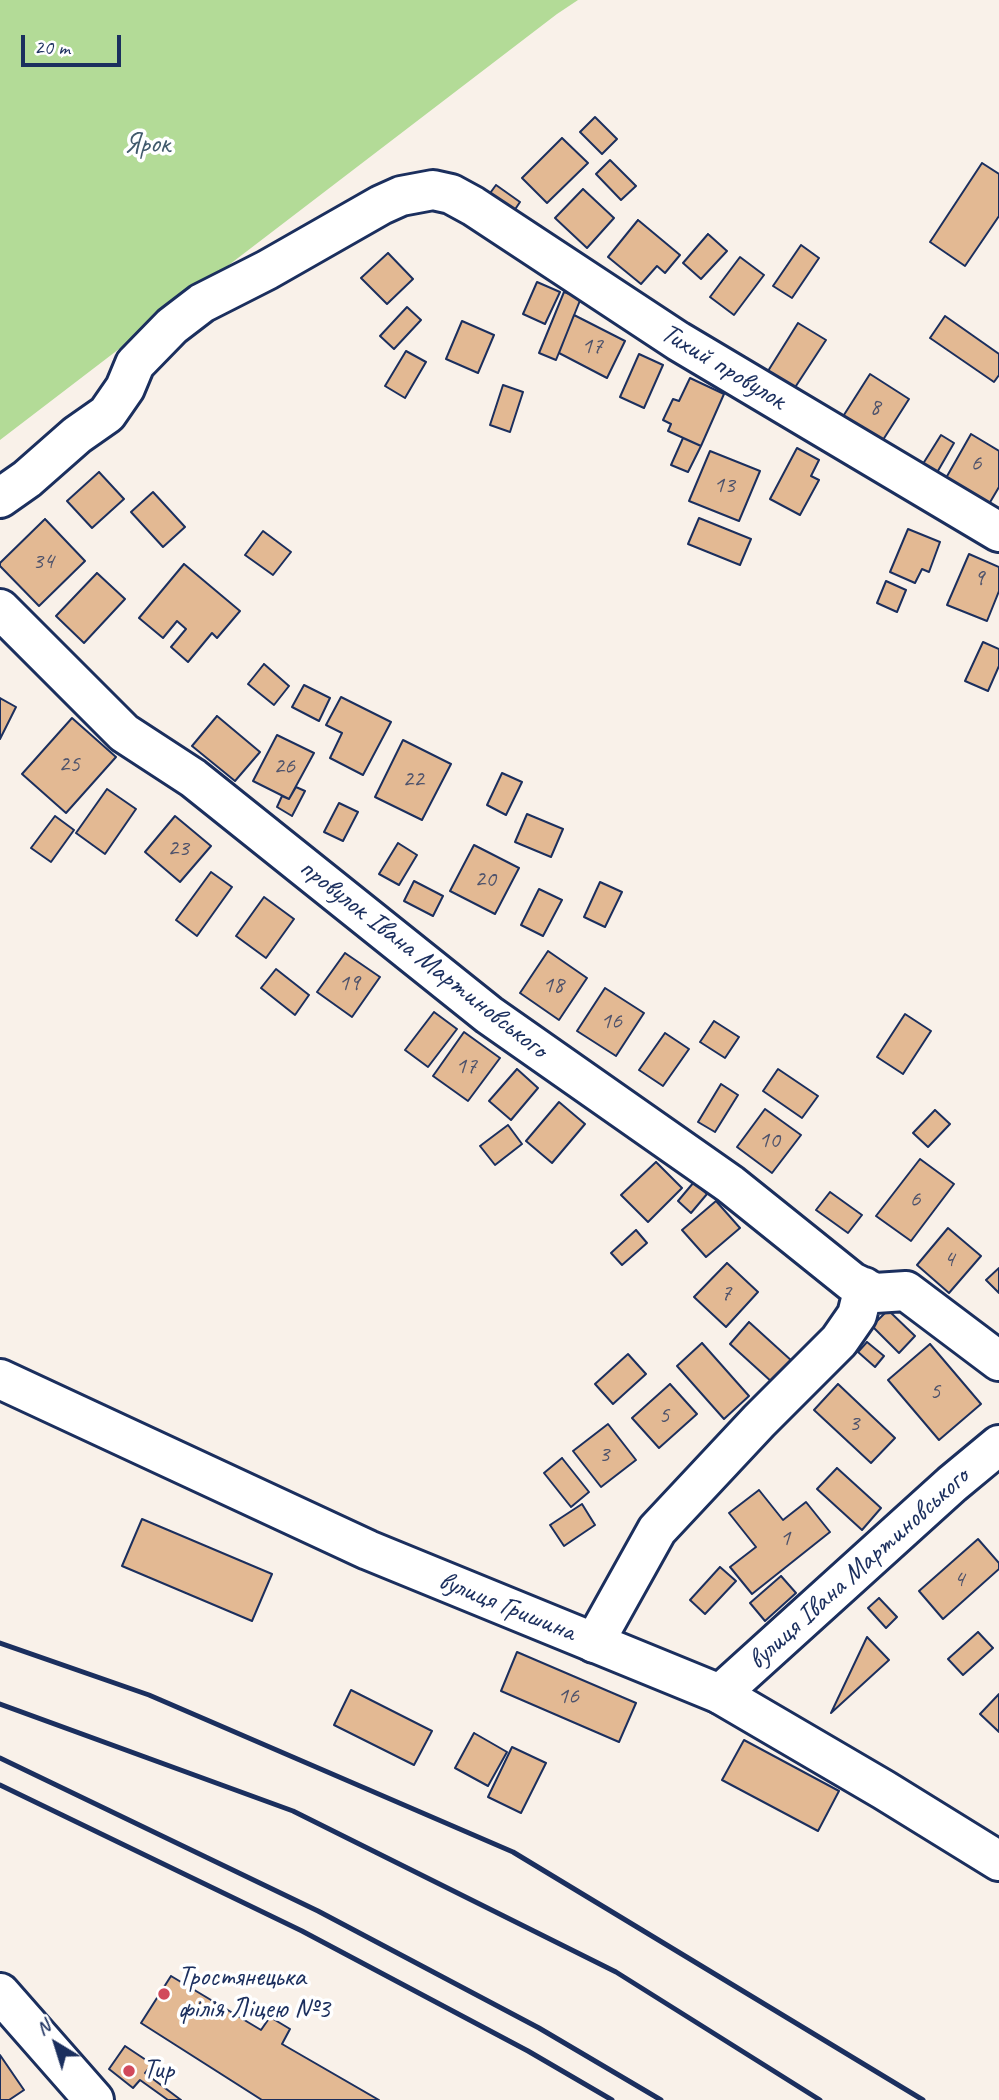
<!DOCTYPE html>
<meta charset="utf-8">
<style>
body{margin:0}
#map{position:relative;width:999px;height:2100px;overflow:hidden;background:#f9f1e9;font-family:Caveat,sans-serif}
canvas{display:block}
.north{position:absolute;left:21px;top:2009px;width:70px;height:70px;-webkit-text-stroke:5px #fff;paint-order:stroke;rotate:322deg;font-size:19px;font-weight:700;line-height:28px;text-align:center;color:#1b2f5e}
.north::after{content:'';display:block;margin:auto;width:24px;height:32px;background:#1b2f5e;clip-path:polygon(50% 0,100% 100%,50% 72%,0 100%)}
.scale{position:absolute;left:21px;top:35px;width:100px;height:32px;box-sizing:border-box;border:4px solid #1b2f5e;border-top:0;padding-left:9px;font-size:21px;line-height:24px;white-space:nowrap;color:#1b2f5e;-webkit-text-stroke:5px #fff;paint-order:stroke}
</style>
<div id="map">
<canvas width="999" height="2100"></canvas>
<div class="north">N</div>
<div class="scale">20 m</div>
</div>
<script>
const context = document.querySelector('canvas').getContext('2d');
context.lineJoin = 'round';
function fill(path, color) { context.fillStyle = color; context.fill(path, 'evenodd'); }
const poly = rows => new Path2D(rows.map(r => 'M' + r).join(''));
function stroke(path, color, width, dash) { context.strokeStyle = color; context.lineWidth = width; context.lineCap = dash ? 'butt' : 'round'; context.setLineDash(dash || []); context.stroke(path); }
function write(font, color, halo, rows, align = 'center') {
  context.font = font + ' Caveat,sans-serif'; context.lineWidth = 7; context.setLineDash([]); context.textBaseline = 'middle'; context.strokeStyle = halo; context.fillStyle = color; for (const [text, x, y, turn = 0] of rows) {
    context.save(); context.translate(x, y); context.rotate((+turn || 0) * Math.PI / 180); context.textAlign = isNaN(turn) ? turn : align; if (halo) context.strokeText(text, 0, 0); context.fillText(text, 0, 0); context.restore();
  }
}
const green = poly([
 [0,0,578,0,557,14,0,440]
]);
const building = poly([
 [595,117,617,139,602,154,580,132,595,117],
 [562,138,588,163,547,203,522,178,562,138],
 [610,160,636,186,621,200,596,174,610,160],
 [982,163,999,174,999,216,965,266,930,242,982,163],
 [496,185,520,202,510,217,485,200,496,185],
 [583,189,614,218,587,248,555,218,583,189],
 [638,220,680,255,665,273,657,266,641,284,608,257,638,220],
 [708,234,727,251,701,279,683,263,708,234],
 [801,245,819,258,792,298,773,286,801,245],
 [388,253,413,279,387,304,361,278,388,253],
 [740,257,764,275,734,315,710,297,740,257],
 [537,282,560,292,545,324,523,314,537,282],
 [564,292,581,298,556,360,539,353,564,292],
 [407,307,421,320,394,349,380,336,407,307],
 [574,315,625,341,607,378,559,353,574,315],
 [945,316,999,354,999,375,994,382,930,338,945,316],
 [462,321,494,335,478,373,446,359,462,321],
 [798,323,826,340,794,389,768,371,798,323],
 [406,351,426,362,405,398,385,386,406,351],
 [639,354,663,365,644,408,620,397,639,354],
 [870,374,909,399,881,443,842,418,870,374],
 [690,378,724,394,701,446,668,431,671,424,663,420,673,399,679,401,690,378],
 [503,385,523,392,510,432,490,425,503,385],
 [971,434,999,451,999,487,989,504,946,478,971,434],
 [941,435,954,443,935,476,921,467,941,435],
 [683,438,701,446,688,472,671,465,683,438],
 [797,448,819,460,811,476,819,480,800,515,770,499,797,448],
 [710,451,760,471,739,521,689,501,710,451],
 [99,472,124,499,92,528,67,501,99,472],
 [153,492,185,527,163,547,131,512,153,492],
 [699,518,751,539,740,565,688,544,699,518],
 [45,519,85,561,39,606,0,566,0,563,45,519],
 [908,529,940,542,929,572,922,569,915,583,890,572,908,529],
 [263,531,291,552,273,575,245,555,263,531],
 [969,554,999,567,999,591,987,621,947,605,969,554],
 [184,564,240,611,217,638,212,633,188,662,171,647,186,629,177,621,163,638,139,618,184,564],
 [97,573,125,599,84,643,56,616,97,573],
 [886,581,906,590,897,612,877,603,886,581],
 [983,642,999,649,999,666,988,691,965,681,983,642],
 [264,664,289,686,274,705,248,684,264,664],
 [304,685,330,698,319,721,292,707,304,685],
 [341,697,391,722,363,775,330,758,342,733,326,725,341,697],
 [0,698,16,707,0,739,0,698],
 [217,716,260,752,235,781,192,746,217,716],
 [72,718,116,757,66,813,22,774,72,718],
 [277,735,314,753,289,799,253,781,277,735],
 [403,740,451,764,422,820,375,797,403,740],
 [502,773,522,782,506,815,487,805,502,773],
 [296,787,305,791,292,816,277,807,282,796,289,799,296,787],
 [107,789,136,809,105,854,76,833,107,789],
 [339,803,358,812,343,841,324,832,339,803],
 [527,814,563,829,551,857,515,842,527,814],
 [55,816,74,830,51,862,31,848,55,816],
 [175,816,211,846,180,882,145,852,175,816],
 [398,843,417,855,399,885,379,874,398,843],
 [474,845,519,868,495,914,450,891,474,845],
 [211,872,232,887,197,936,176,920,211,872],
 [414,881,443,896,433,916,404,901,414,881],
 [600,882,622,892,605,927,584,917,600,882],
 [539,889,562,900,543,936,521,925,539,889],
 [264,897,294,919,266,958,236,936,264,897],
 [548,951,587,978,559,1020,520,993,548,951],
 [345,953,380,977,352,1017,317,992,345,953],
 [276,969,309,995,295,1015,261,988,276,969],
 [605,988,644,1013,616,1056,577,1031,605,988],
 [434,1012,457,1029,428,1067,405,1050,434,1012],
 [905,1014,931,1031,903,1074,877,1057,905,1014],
 [714,1021,739,1037,725,1058,700,1042,714,1021],
 [464,1032,500,1058,468,1101,433,1076,464,1032],
 [665,1033,689,1049,663,1086,639,1070,665,1033],
 [517,1069,538,1088,511,1120,489,1101,517,1069],
 [778,1069,818,1096,802,1118,763,1091,778,1069],
 [721,1084,738,1095,715,1132,698,1122,721,1084],
 [559,1102,585,1124,552,1163,526,1141,559,1102],
 [765,1109,801,1135,772,1173,737,1147,765,1109],
 [935,1110,950,1124,928,1147,913,1133,935,1110],
 [508,1125,522,1144,495,1165,480,1146,508,1125],
 [920,1159,954,1184,911,1241,876,1216,920,1159],
 [656,1162,682,1188,648,1222,621,1195,656,1162],
 [694,1182,707,1194,691,1213,678,1201,694,1182],
 [830,1192,862,1215,848,1233,816,1210,830,1192],
 [716,1201,740,1228,706,1257,682,1230,716,1201],
 [948,1228,981,1256,949,1293,917,1265,948,1228],
 [636,1230,647,1243,622,1265,611,1253,636,1230],
 [727,1263,758,1292,726,1327,694,1297,727,1263],
 [999,1268,999,1293,986,1280,999,1268],
 [888,1310,915,1336,899,1353,872,1326,888,1310],
 [749,1322,793,1362,773,1383,730,1344,749,1322],
 [867,1342,884,1356,875,1367,858,1352,867,1342],
 [702,1343,749,1396,724,1419,677,1366,702,1343],
 [930,1344,981,1404,939,1440,888,1380,930,1344],
 [628,1354,646,1374,613,1404,595,1384,628,1354],
 [670,1384,697,1414,659,1448,632,1418,670,1384],
 [838,1384,895,1438,871,1463,814,1410,838,1384],
 [608,1424,636,1460,601,1487,573,1451,608,1424],
 [562,1458,589,1492,571,1507,544,1473,562,1458],
 [837,1468,881,1508,862,1530,817,1489,837,1468],
 [759,1490,783,1520,806,1502,830,1532,752,1594,730,1567,756,1547,729,1513,759,1490],
 [582,1504,595,1525,564,1546,550,1525,582,1504],
 [142,1519,272,1574,252,1621,122,1566,142,1519],
 [978,1539,999,1563,999,1569,943,1619,919,1591,978,1539],
 [720,1567,736,1581,705,1614,690,1600,720,1567],
 [781,1576,796,1593,765,1621,750,1603,781,1576],
 [879,1598,897,1617,886,1628,868,1608,879,1598],
 [978,1632,993,1648,963,1675,948,1659,978,1632],
 [867,1637,889,1660,831,1713,867,1637],
 [517,1652,636,1703,619,1742,501,1691,517,1652],
 [351,1690,432,1731,414,1765,334,1725,351,1690],
 [999,1694,999,1732,980,1714,999,1694],
 [474,1733,507,1752,488,1786,455,1768,474,1733],
 [744,1740,839,1791,818,1831,722,1780,744,1740],
 [512,1747,546,1763,521,1813,488,1797,512,1747],
 [171,1976,261,2030,270,2017,290,2029,282,2044,379,2100,262,2100,141,2023,171,1976],
 [125,2046,152,2064,145,2073,181,2100,168,2100,140,2080,133,2088,109,2069,125,2046],
 [0,2055,24,2090,9,2100,0,2100,0,2055]
]);
const minor = poly([
 [0,498,27,479,77,435,107,414,125,388,135,364,172,326,202,303,267,270,381,205,401,196,433,190,451,194,473,206,678,341,999,532],
 [0,609,124,733,193,778,489,1015,730,1184,852,1282,875,1293,906,1291,999,1361],
 [594,1643,657,1530,759,1421,839,1341,857,1315,864,1287],
 [720,1694,952,1484,999,1445],
 [0,1993,94,2100]
]);
const tertiary = poly([
 [0,1379,368,1550,720,1694,884,1790,999,1861]
]);
const rail = poly([
 [0,1643,149,1695,513,1852,923,2100],
 [0,1704,293,1811,616,1972,820,2100],
 [0,1758,318,1911,539,2028,661,2100],
 [0,1785,302,1931,528,2051,612,2100]
]);
const markers = [
 [164,1994,7,"#d1495b"],
 [129,2071,7,"#d1495b"]
];
const numberNames = [
 ["17",592,347],
 ["8",875,408],
 ["6",976,464],
 ["13",724,486],
 ["34",43,562],
 ["9",979,579],
 ["25",69,765],
 ["26",284,767],
 ["22",413,780],
 ["23",178,849],
 ["20",485,880],
 ["19",349,984],
 ["18",553,986],
 ["16",611,1022],
 ["17",466,1067],
 ["10",769,1141],
 ["6",915,1200],
 ["4",949,1260],
 ["7",726,1294],
 ["5",935,1392],
 ["5",664,1416],
 ["3",854,1424],
 ["3",604,1455],
 ["1",785,1539],
 ["4",959,1580],
 ["16",568,1697]
];
const parkNames = [
 ["Ярок",147,145]
];
const streetNames = [
 ["Тихий провулок",723,367,31],
 ["провулок Івана Мартиновського",423,959,38],
 ["вулиця Івана Мартиновського",859,1569,-42],
 ["вулиця Гришина",507,1607,22]
];
const poiNames = [
 ["Тростянецька",178,1978],
 ["філія Ліцею №3",178,2010],
 ["Тир",143,2071]
];
fill(green, '#b3db97');
fill(building, '#e3b993');
stroke(building, '#1b2f5e', 2);
stroke(minor, '#1b2f5e', 44);
stroke(tertiary, '#1b2f5e', 44);
stroke(minor, '#fff', 38);
stroke(tertiary, '#fff', 38);
stroke(rail, '#1b2f5e', 5);
for (const [x, y, r, color] of markers) { const dot = new Path2D(); dot.arc(x, y, r, 0, 2 * Math.PI); context.fillStyle = color; context.fill(dot); stroke(dot, '#fff', 2.5); }
write('24px', '#4d526b', null, numberNames);
write('28px', '#415a6c', '#fff', parkNames);
write('28px', '#1b2f5e', '#fff', streetNames);
write('28px', '#1b2f5e', '#fff', poiNames, 'left');
</script>
